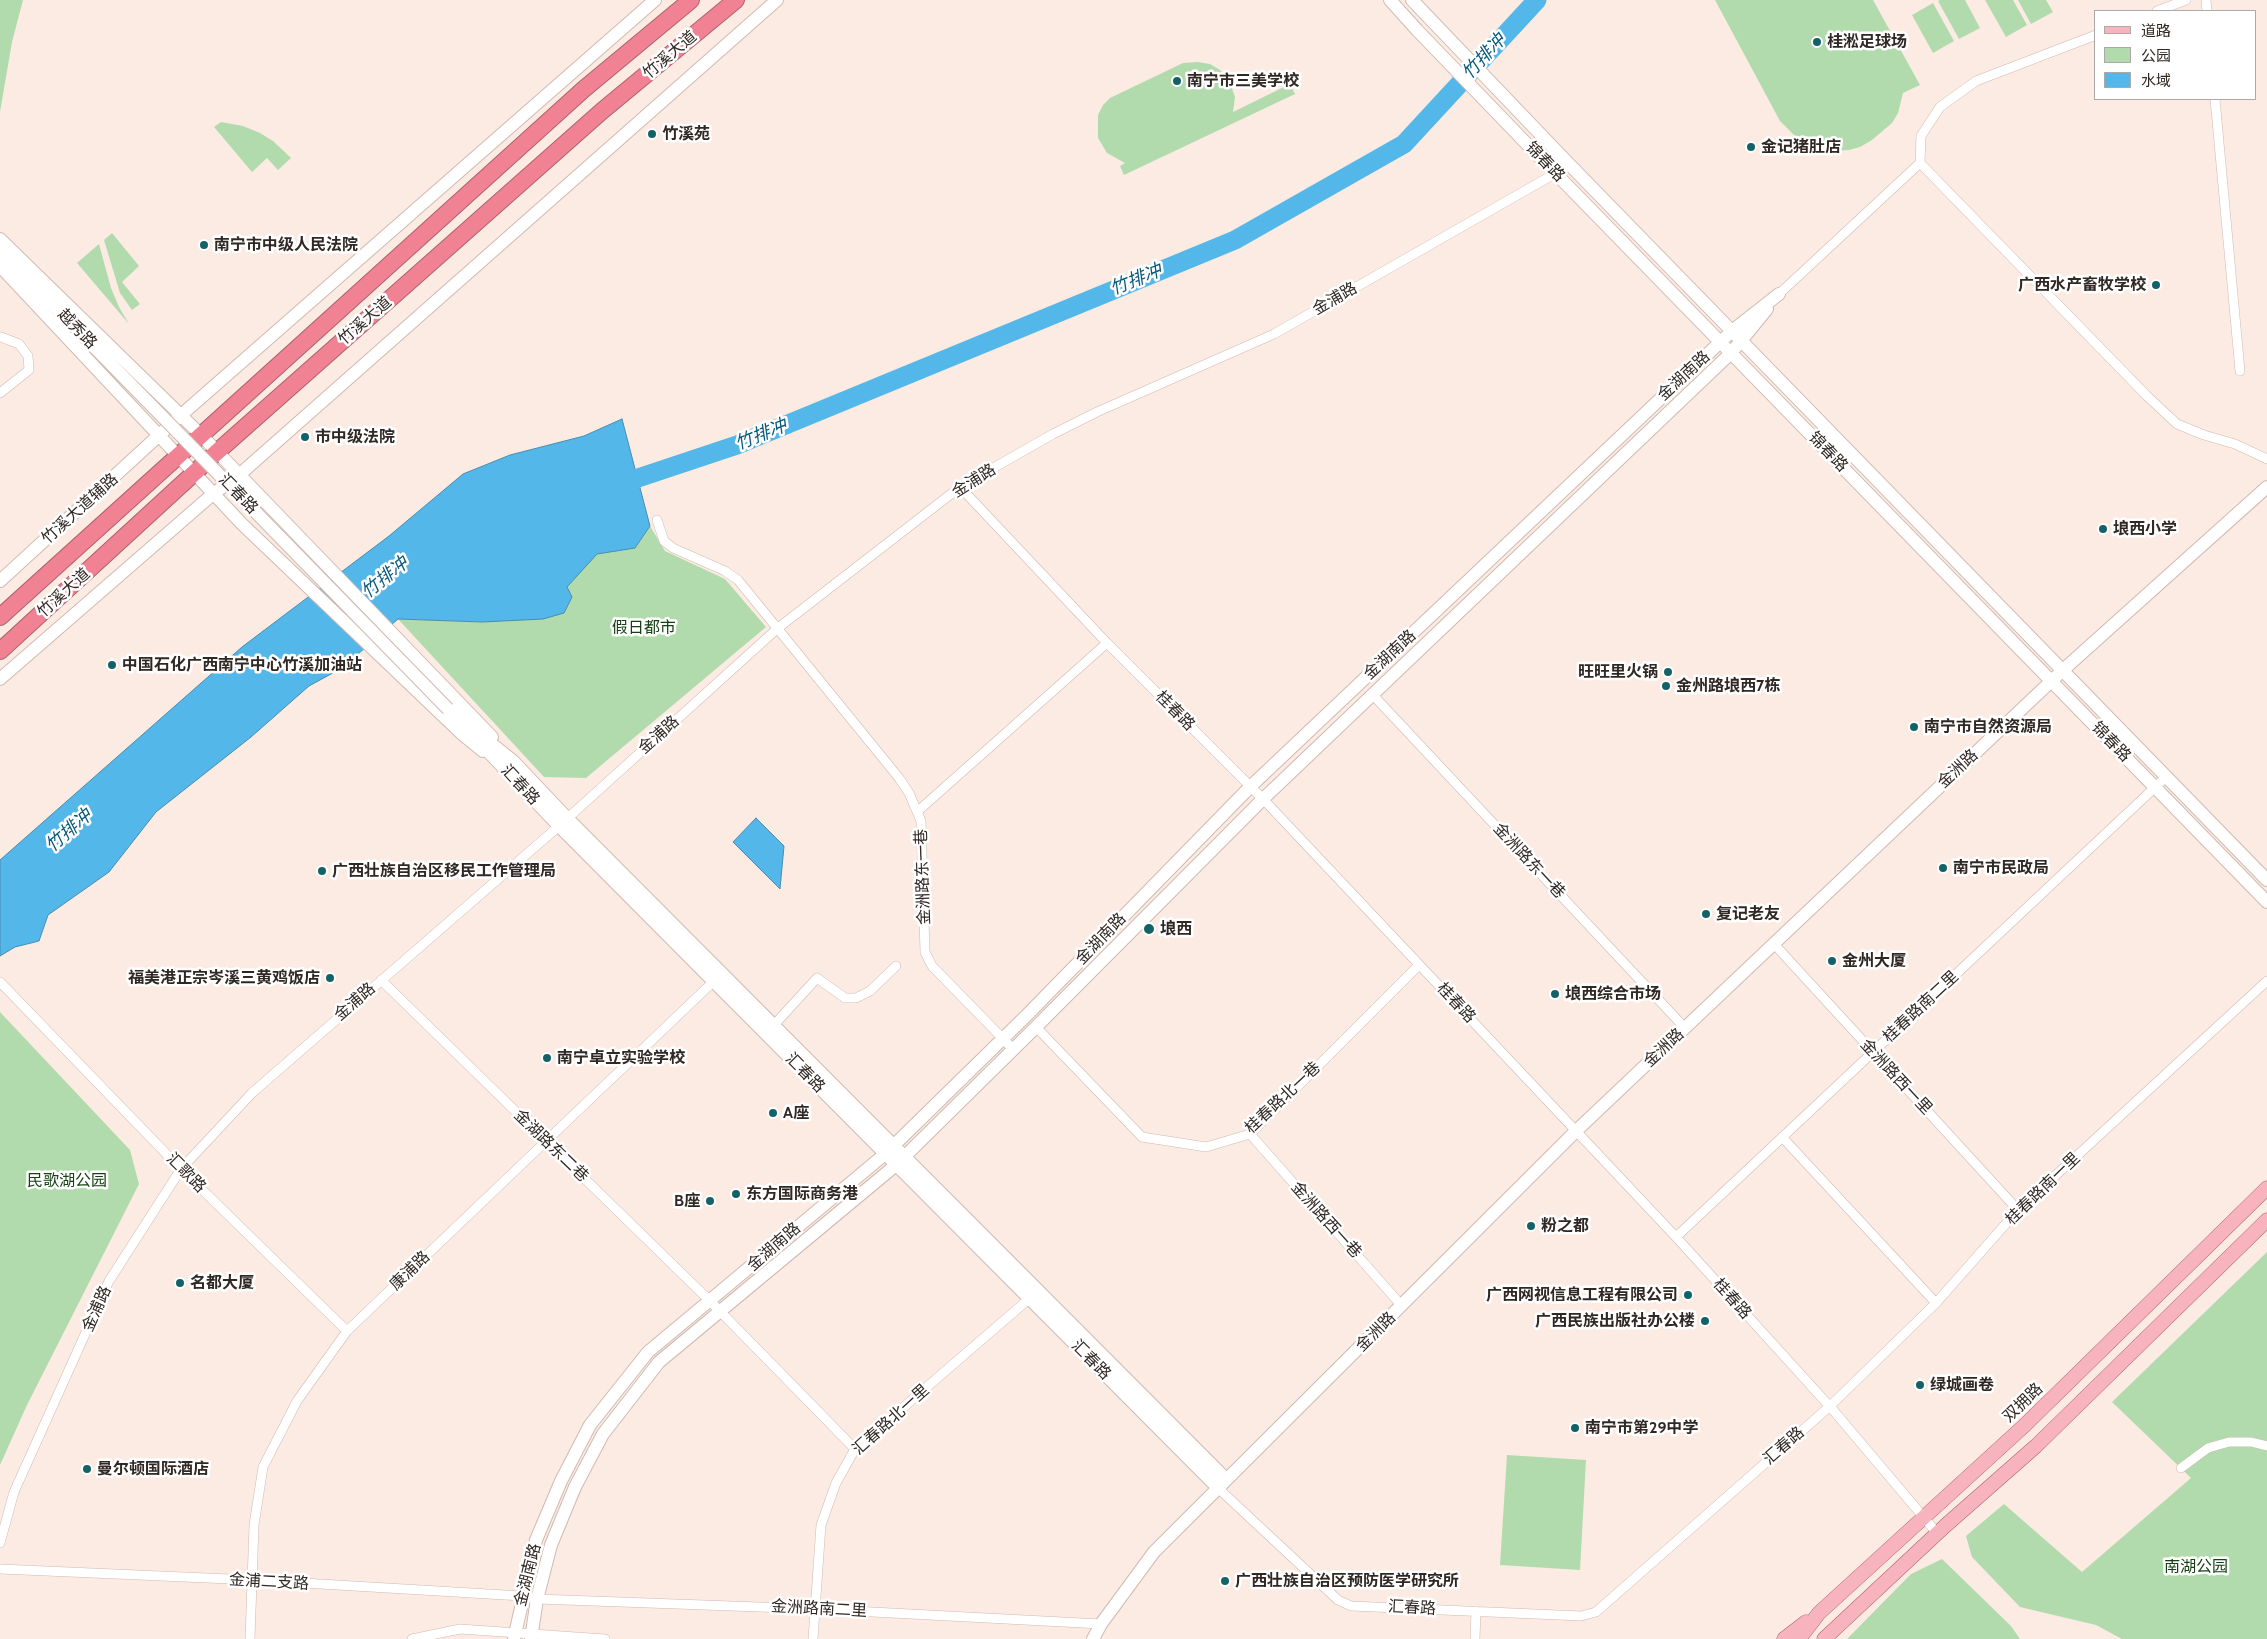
<!DOCTYPE html>
<meta charset="utf-8">
<style>
body{margin:0}
#map{position:relative;width:2267px;height:1639px;overflow:hidden;background:#fcebe2;font-family:Cabin,"Noto Sans SC",sans-serif}
canvas{display:block}
.legend{position:absolute;left:2094px;top:10px;width:162px;height:90px;box-sizing:border-box;background:#fff;border:1px solid #aca9a7;margin:0;padding:6px 9px;list-style:none;font-size:15px;color:#302824}
.legend li{display:flex;align-items:center;gap:10px;height:25px}
.legend b{width:25px;border:1px solid #aca9a7}
</style>
<div id="map">
<canvas width="2267" height="1639"></canvas>
<ul class="legend">
<li><b style="height:6px;background:#f7b4bf"></b>道路</li>
<li><b style="height:14px;background:#b1dbac"></b>公园</li>
<li><b style="height:14px;background:#54b7e9"></b>水域</li>
</ul>
</div>
<script>
const context = document.querySelector('canvas').getContext('2d');
context.lineJoin = 'round';
function fill(path, color) { context.fillStyle = color; context.fill(path, 'evenodd'); }
const poly = rows => new Path2D(rows.map(r => 'M' + r).join(''));
function stroke(path, color, width, dash) { context.strokeStyle = color; context.lineWidth = width; context.lineCap = dash ? 'butt' : 'round'; context.setLineDash(dash || []); context.stroke(path); }
function write(font, color, halo, rows, align = 'center') {
  context.font = font + ' Cabin,"Noto Sans SC",sans-serif'; context.lineWidth = 5; context.setLineDash([]); context.textBaseline = 'middle'; context.strokeStyle = halo; context.fillStyle = color; for (const [text, x, y, turn = 0] of rows) {
    context.save(); context.translate(x, y); context.rotate((+turn || 0) * Math.PI / 180); context.textAlign = isNaN(turn) ? turn : align; if (halo) context.strokeText(text, 0, 0); context.fillText(text, 0, 0); context.restore();
  }
}
const green = poly([
 [0,0,23,0,12,42,0,112],
 [1715,0,1873,0,1920,85,1903,93,1898,113,1892,123,1872,140,1860,147,1849,150,1836,151,1814,148,1796,137,1780,121],
 [1940,0,1965,0,1980,28,1959,39,1938,1],
 [1985,0,2013,0,2027,25,2006,37],
 [2018,0,2046,0,2053,12,2031,24],
 [1933,3,1954,41,1933,53,1912,15],
 [1198,62,1210,64,1220,70,1229,80,1235,97,1233,112,1290,84,1295,94,1124,175,1120,166,1125,163,1107,153,1098,138,1098,115,1103,105,1110,98,1183,63],
 [221,122,243,126,260,133,273,141,291,158,278,170,267,158,252,172,214,127],
 [112,233,139,266,122,282,140,304,132,310,120,293,104,240],
 [99,244,111,288,119,307,129,324,77,263],
 [650,526,665,551,725,579,766,627,586,778,544,777,398,619,482,622,567,587,597,553,635,548],
 [0,1012,130,1150,139,1184,27,1405,0,1465],
 [2267,1252,2267,1639,2122,1639,2096,1625,2020,1607,1972,1557,1966,1536,2004,1504,2082,1572,2191,1478,2112,1402],
 [1507,1455,1586,1460,1580,1570,1500,1565],
 [1942,1559,2011,1626,2020,1639,1847,1639,1911,1574]
]);
const water = poly([
 [622,419,650,526,635,548,597,554,567,587,572,597,564,613,543,619,482,622,398,619,342,668,309,686,251,737,156,812,109,872,48,915,39,941,15,947,0,956,0,860,242,647,389,536,463,474,510,455,584,436,622,419],
 [756,818,784,846,780,889,733,842,756,818]
]);
const river = poly([
 [614,486,737,445,1235,240,1404,144,1537,0]
]);
const street = poly([
 [2206,0,2207,11],
 [2157,11,2186,0],
 [2096,35,1976,81,1940,107,1921,136,1920,163,2147,396,2177,424,2204,435,2235,444,2267,459],
 [2215,99,2240,371],
 [1779,294,1920,163],
 [0,393,29,370,28,356,19,344,1,337],
 [960,487,1107,643,1263,799,1676,1237,1833,1410,1937,1533],
 [657,520,664,541,673,548,725,571,738,580,899,778,909,793,921,821,925,952,932,966,1013,1049],
 [1372,694,1685,1028],
 [918,811,1107,643],
 [1774,944,2018,1210],
 [381,980,710,1301,855,1449],
 [0,982,181,1169,347,1331],
 [774,1025,817,978,845,998,856,998,870,991,896,966],
 [1036,1027,1142,1137,1206,1147,1250,1134,1419,965],
 [1250,1134,1402,1306],
 [1782,1137,1936,1303],
 [1676,1237,2166,777],
 [2181,1468,2208,1448,2229,1442,2251,1442,2267,1446],
 [1218,1488,1338,1600,1351,1606,1581,1616,1596,1612,1829,1407,1936,1303,2018,1210,2267,981],
 [0,1543,14,1492,109,1281,181,1169,252,1093,559,826,778,628,960,487,1053,434,1097,412,1274,334,1556,173],
 [0,1569,253,1580,522,1596,537,1599,815,1609,1101,1624],
 [250,1639,254,1525,263,1467,297,1401,347,1331,714,981],
 [412,1639,460,1629,605,1639],
 [813,1639,821,1525,836,1483,855,1449,1030,1298],
 [1475,1639,1476,1611]
]);
const secondary = poly([
 [1390,0,1417,30,1524,141,2267,902],
 [1412,0,1567,162,2267,880],
 [0,239,201,435,492,737],
 [0,251,153,407],
 [0,266,242,524,461,733,483,751],
 [0,581,180,416,655,0],
 [0,679,213,494,239,475,777,0],
 [448,709,513,761,567,818,1226,1479],
 [479,742,559,826,1218,1488],
 [514,1639,536,1540,561,1481,590,1425,648,1352,885,1154,1026,1016,1250,787,1732,331,1779,294],
 [531,1639,537,1599,551,1545,575,1487,603,1434,659,1362,896,1165,1036,1027,1263,799,1731,353,1767,309],
 [1093,1639,1101,1624,1154,1552,1576,1131,2063,670,2267,487]
]);
const primary = poly([
 [1784,1639,1806,1622],
 [1799,1639,1819,1613,2025,1425,2267,1188],
 [1824,1639,1945,1526,2036,1446,2267,1220]
]);
const highway = poly([
 [0,617,584,89,691,0],
 [0,651,217,452,602,111,736,0]
]);
const secondaryBridge = poly([
 [153,407,448,709]
]);
const markers = [
 [1817,42,5,"#136268"],
 [1177,81,5,"#136268"],
 [652,134,5,"#136268"],
 [1751,147,5,"#136268"],
 [204,245,5,"#136268"],
 [2156,285,5,"#136268"],
 [305,437,5,"#136268"],
 [2103,529,5,"#136268"],
 [112,665,5,"#136268"],
 [1668,672,5,"#136268"],
 [1666,686,5,"#136268"],
 [1914,727,5,"#136268"],
 [1943,868,5,"#136268"],
 [322,871,5,"#136268"],
 [1706,914,5,"#136268"],
 [1149,929,6,"#136268"],
 [1832,961,5,"#136268"],
 [330,978,5,"#136268"],
 [1555,994,5,"#136268"],
 [547,1058,5,"#136268"],
 [773,1113,5,"#136268"],
 [736,1194,5,"#136268"],
 [710,1201,5,"#136268"],
 [1531,1226,5,"#136268"],
 [180,1283,5,"#136268"],
 [1688,1295,5,"#136268"],
 [1705,1321,5,"#136268"],
 [1920,1385,5,"#136268"],
 [1575,1428,5,"#136268"],
 [87,1469,5,"#136268"],
 [1225,1581,5,"#136268"]
];
const poiNames = [
 ["桂淞足球场",1827,42],
 ["南宁市三美学校",1187,81],
 ["竹溪苑",662,134],
 ["金记猪肚店",1761,147],
 ["南宁市中级人民法院",214,245],
 ["广西水产畜牧学校",2146,285,"right"],
 ["市中级法院",315,437],
 ["埌西小学",2113,529],
 ["中国石化广西南宁中心竹溪加油站",122,665],
 ["旺旺里火锅",1658,672,"right"],
 ["金州路埌西7栋",1676,686],
 ["南宁市自然资源局",1924,727],
 ["南宁市民政局",1953,868],
 ["广西壮族自治区移民工作管理局",332,871],
 ["复记老友",1716,914],
 ["埌西",1160,929],
 ["金州大厦",1842,961],
 ["福美港正宗岑溪三黄鸡饭店",320,978,"right"],
 ["埌西综合市场",1565,994],
 ["南宁卓立实验学校",557,1058],
 ["A座",783,1113],
 ["东方国际商务港",746,1194],
 ["B座",700,1201,"right"],
 ["粉之都",1541,1226],
 ["名都大厦",190,1283],
 ["广西网视信息工程有限公司",1678,1295,"right"],
 ["广西民族出版社办公楼",1695,1321,"right"],
 ["绿城画卷",1930,1385],
 ["南宁市第29中学",1585,1428],
 ["曼尔顿国际酒店",97,1469],
 ["广西壮族自治区预防医学研究所",1235,1581]
];
const streetNames = [
 ["竹溪大道",670,55,-40],
 ["锦春路",1545,162,46],
 ["金浦路",1335,299,-30],
 ["竹溪大道",365,321,-41],
 ["越秀路",77,329,46],
 ["金湖南路",1684,376,-43],
 ["锦春路",1828,452,46],
 ["金浦路",974,481,-32],
 ["汇春路",238,494,46],
 ["竹溪大道辅路",80,509,-42],
 ["竹溪大道",64,593,-42],
 ["金湖南路",1390,655,-43],
 ["桂春路",1175,711,45],
 ["金浦路",659,735,-42],
 ["锦春路",2111,742,46],
 ["金洲路",1958,769,-43],
 ["汇春路",520,785,47],
 ["金洲路东一巷",1529,861,47],
 ["金洲路东一巷",923,877,-92],
 ["金湖南路",1101,939,-46],
 ["金浦路",355,1002,-41],
 ["桂春路",1456,1003,47],
 ["桂春路南二里",1921,1007,-43],
 ["金洲路",1664,1048,-43],
 ["汇春路",805,1073,45],
 ["金洲路西一里",1896,1077,47],
 ["桂春路北一巷",1283,1098,-43],
 ["金湖路东二巷",551,1146,44],
 ["汇歌路",186,1173,45],
 ["桂春路南一里",2043,1189,-44],
 ["金洲路西一巷",1326,1220,48],
 ["金湖南路",774,1247,-41],
 ["康浦路",410,1271,-44],
 ["桂春路",1732,1299,48],
 ["金浦路",97,1309,-66],
 ["金洲路",1376,1332,-45],
 ["汇春路",1091,1360,45],
 ["双拥路",2023,1403,-44],
 ["汇春路北一里",891,1420,-42],
 ["汇春路",1784,1446,-41],
 ["金湖南路",528,1575,-76],
 ["金浦二支路",269,1582,3],
 ["汇春路",1412,1608,3],
 ["金洲路南二里",819,1609,3]
];
const parkNames = [
 ["假日都市",644,628],
 ["民歌湖公园",67,1181],
 ["南湖公园",2196,1567]
];
const waterNames = [
 ["竹排冲",1484,57,-47],
 ["竹排冲",1136,280,-22],
 ["竹排冲",761,435,-22],
 ["竹排冲",385,578,-39],
 ["竹排冲",69,831,-41]
];
fill(green, '#b1dbac');
fill(water, '#54b7e9');
stroke(water, '#498cae', 1);
stroke(river, '#54b7e9', 19);
stroke(street, '#cfbab0', 10);
stroke(secondary, '#cfbab0', 14);
stroke(primary, '#ad626d', 15);
stroke(highway, '#ad626d', 18);
stroke(street, '#fff', 9);
stroke(secondary, '#fff', 12);
stroke(primary, '#f7b4bf', 14);
stroke(highway, '#f18294', 16);
stroke(secondaryBridge, '#cfbab0', 14, []);
stroke(secondaryBridge, '#fff', 12);
for (const [x, y, r, color] of markers) { const dot = new Path2D(); dot.arc(x, y, r, 0, 2 * Math.PI); context.fillStyle = color; context.fill(dot); stroke(dot, '#fff', 2); }
write('bold 16px', '#302824', '#fff', poiNames, 'left');
write('16px', '#302824', '#fff', streetNames);
write('16px', '#164112', '#fff', parkNames);
write('italic 18px', '#09597b', '#fff', waterNames);
</script>
